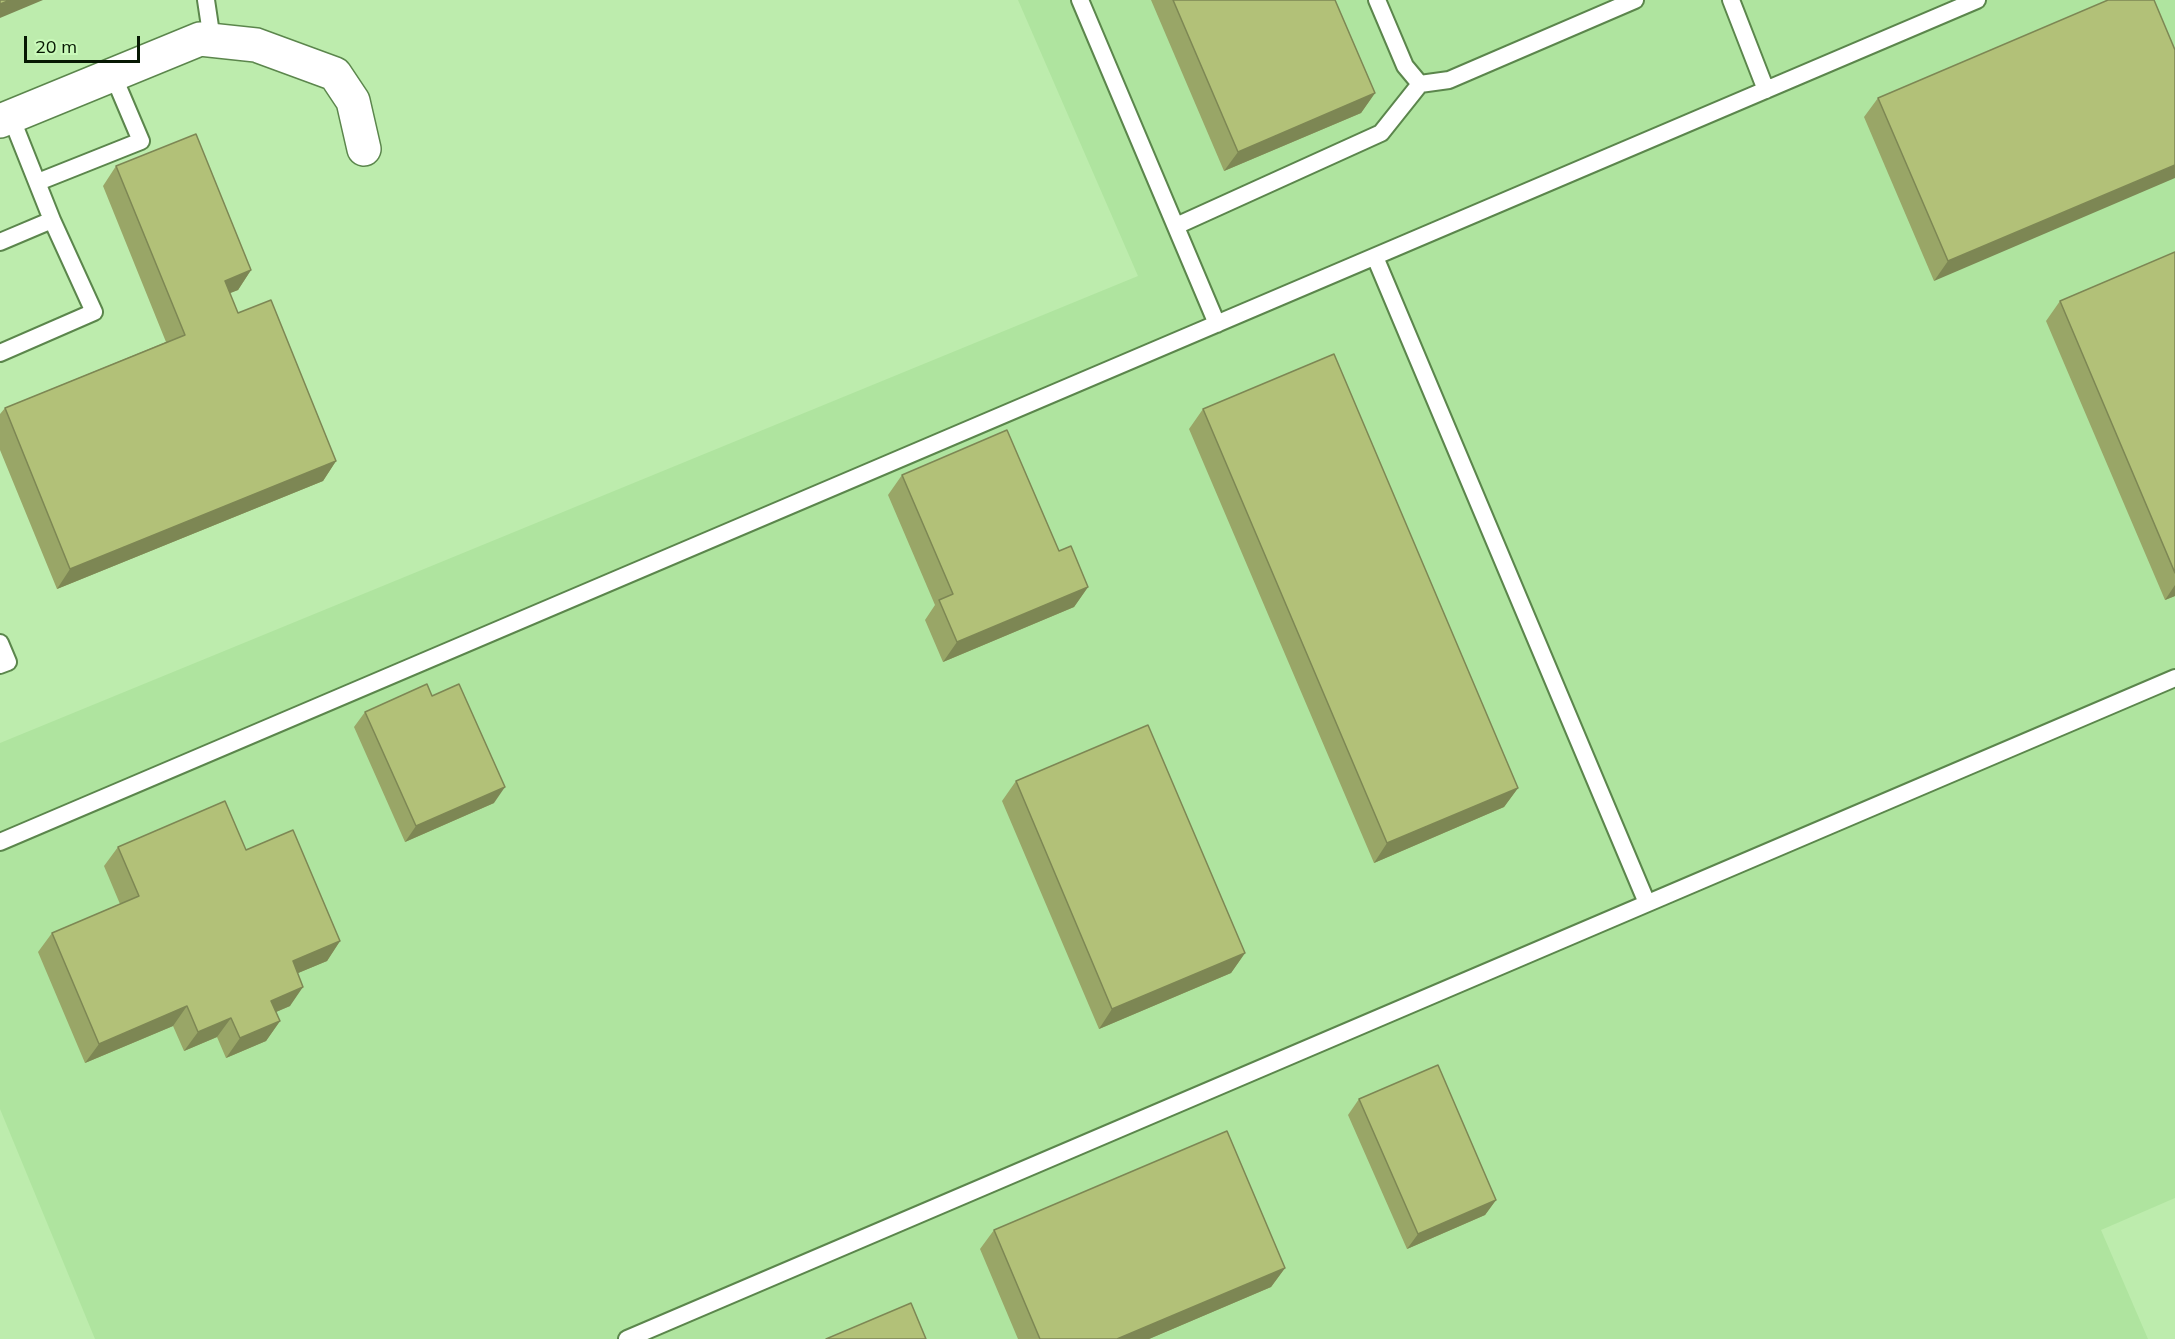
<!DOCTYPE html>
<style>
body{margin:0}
#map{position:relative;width:2175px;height:1339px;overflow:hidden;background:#bdecad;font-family:Mulish,sans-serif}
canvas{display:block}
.scale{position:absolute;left:24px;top:36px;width:116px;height:27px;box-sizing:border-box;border:3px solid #071803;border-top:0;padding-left:8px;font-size:18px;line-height:21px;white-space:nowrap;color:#071803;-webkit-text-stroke:4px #cafaba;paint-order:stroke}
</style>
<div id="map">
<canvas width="2175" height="1339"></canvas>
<div class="scale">20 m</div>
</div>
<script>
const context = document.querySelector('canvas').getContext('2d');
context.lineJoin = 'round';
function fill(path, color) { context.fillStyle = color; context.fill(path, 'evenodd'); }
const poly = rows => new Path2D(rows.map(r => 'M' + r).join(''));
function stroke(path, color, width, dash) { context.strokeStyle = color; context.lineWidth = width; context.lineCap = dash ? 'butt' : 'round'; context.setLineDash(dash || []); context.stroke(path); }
const built = poly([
 [1018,0,2175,0,2175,1198,2101,1230,2148,1339,95,1339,0,1109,0,743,1138,276]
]);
const service = poly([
 [206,0,212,40],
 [1080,0,1217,324],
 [1377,0,1405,66,1420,84,1449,80,1635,0],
 [1731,0,1766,90],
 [38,182,141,141,113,75],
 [1176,226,1381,133,1420,84],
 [0,242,52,220,11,117],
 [1375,257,1647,903],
 [0,353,94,312,52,220],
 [0,643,8,662,0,665],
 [0,842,1977,0],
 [627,1339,2175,678]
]);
const minor = poly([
 [0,121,200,39,256,45,335,74,353,101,364,149]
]);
const wall = poly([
 [1151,0,1335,0,1375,93,1361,113,1224,171],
 [2175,50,1934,281,1864,117,1878,98],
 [116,166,251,270,238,290,229,293,238,313,336,461,323,481,57,589,0,450,0,414,5,408,166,342,103,186],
 [2175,252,2175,596,2165,600,2046,321,2060,301],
 [1203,409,1518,788,1504,807,1374,863,1189,429],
 [902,475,1059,551,1088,587,1074,607,943,662,925,620,935,605,888,495],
 [432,696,494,803,405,842,354,727,365,712],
 [1016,781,1245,953,1231,973,1099,1029,1002,801],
 [118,847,246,850,340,941,327,961,298,973,290,1006,276,1012,280,1021,266,1041,226,1058,217,1037,184,1051,173,1026,85,1063,38,952,52,933,120,904,104,866],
 [1359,1099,1496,1200,1485,1215,1407,1249,1348,1115],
 [994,1230,1285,1268,1271,1287,1149,1339,1018,1339,980,1249]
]);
const shadedWall = poly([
 [10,0,43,0,0,18,0,4],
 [1375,93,1361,113,1224,171,1238,152],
 [2175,165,2175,178,1934,281,1948,261],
 [251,270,238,290,211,301,225,281],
 [336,461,323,481,57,589,70,569],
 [2175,585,2175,596,2165,600],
 [1088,587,1074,607,943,662,957,642],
 [505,787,494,803,405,842,416,826],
 [1518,788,1504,807,1374,863,1387,843],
 [340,941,327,961,279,981,293,961],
 [1245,953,1231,973,1099,1029,1112,1009],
 [303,987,290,1006,257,1020,271,1001],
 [187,1006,173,1026,85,1063,99,1044],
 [231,1018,217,1037,184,1051,198,1032],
 [280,1021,266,1041,226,1058,240,1038],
 [1496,1200,1485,1215,1407,1249,1418,1234],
 [1285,1268,1271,1287,1149,1339,1117,1339]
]);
const building = poly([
 [0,0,10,0,0,4,0,0],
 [1173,0,1335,0,1375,93,1238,152,1173,0],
 [2108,0,2154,0,2175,50,2175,165,1948,261,1878,98,2108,0],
 [196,134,251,270,225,281,238,313,271,300,336,461,70,569,5,408,185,335,116,166,196,134],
 [2175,252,2175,573,2060,301,2175,252],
 [1334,354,1518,788,1387,843,1203,409,1334,354],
 [1007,430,1059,551,1071,546,1088,587,957,642,939,600,953,594,902,475,1007,430],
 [427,684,432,696,459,684,505,787,416,826,365,712,427,684],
 [1148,725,1245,953,1112,1009,1016,781,1148,725],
 [225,801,246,850,293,830,340,941,293,961,303,987,271,1001,280,1021,240,1038,231,1018,198,1032,187,1006,99,1044,52,933,139,896,118,847,225,801],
 [1438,1065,1496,1200,1418,1234,1359,1099,1438,1065],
 [1227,1131,1285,1268,1117,1339,1040,1339,994,1230,1227,1131],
 [911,1303,926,1339,826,1339,911,1303]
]);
fill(built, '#afe49f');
stroke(service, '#5b864c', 20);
stroke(minor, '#5b864c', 36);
stroke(service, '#fff', 16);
stroke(minor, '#fff', 33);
fill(wall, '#99a667');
fill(shadedWall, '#7d8754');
fill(building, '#b2c178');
stroke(building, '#7d8754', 1.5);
</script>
